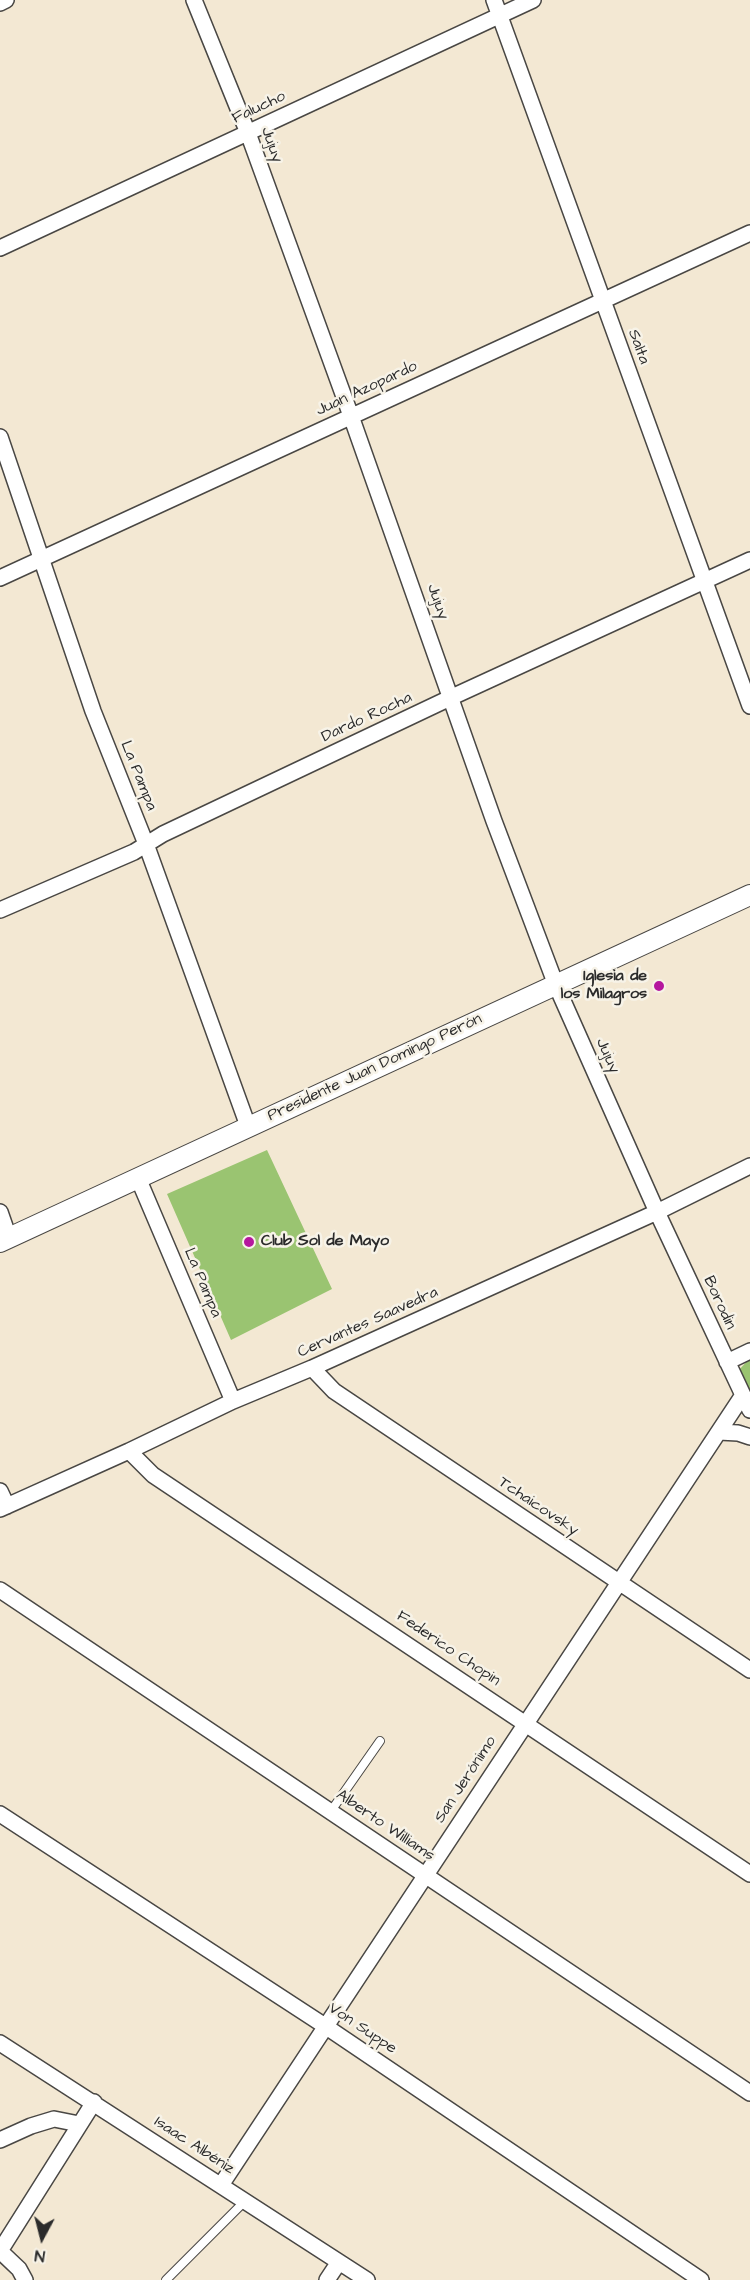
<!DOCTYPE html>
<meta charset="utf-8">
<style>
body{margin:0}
#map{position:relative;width:750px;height:2280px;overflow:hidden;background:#f3e8d3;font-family:"Architects Daughter",sans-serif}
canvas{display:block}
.north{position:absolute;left:12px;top:2208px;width:60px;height:60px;-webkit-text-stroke:4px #f7f3e8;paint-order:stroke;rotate:187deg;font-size:16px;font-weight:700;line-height:24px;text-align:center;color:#2b2b2b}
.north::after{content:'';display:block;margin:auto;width:21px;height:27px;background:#2b2b2b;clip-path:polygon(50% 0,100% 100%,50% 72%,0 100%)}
</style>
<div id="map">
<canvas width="750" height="2280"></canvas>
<div class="north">N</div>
</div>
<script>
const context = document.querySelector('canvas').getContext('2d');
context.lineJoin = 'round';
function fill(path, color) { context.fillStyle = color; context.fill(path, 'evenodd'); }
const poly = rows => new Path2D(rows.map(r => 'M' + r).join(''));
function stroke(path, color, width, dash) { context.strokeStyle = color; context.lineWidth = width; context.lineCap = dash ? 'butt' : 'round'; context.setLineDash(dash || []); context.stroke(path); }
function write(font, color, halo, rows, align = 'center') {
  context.font = font + ' "Architects Daughter",sans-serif'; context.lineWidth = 5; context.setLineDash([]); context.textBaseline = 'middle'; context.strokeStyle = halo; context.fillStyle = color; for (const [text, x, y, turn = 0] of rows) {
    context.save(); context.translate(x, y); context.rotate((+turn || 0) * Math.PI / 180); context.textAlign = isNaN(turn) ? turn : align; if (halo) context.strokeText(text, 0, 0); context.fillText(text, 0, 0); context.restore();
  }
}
const green = poly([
 [267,1150,332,1289,231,1340,167,1194],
 [750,1358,750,1392,738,1371]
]);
const service = poly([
 [331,1811,380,1741],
 [166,2280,245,2201]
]);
const minor = poly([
 [194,0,248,133,351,416,494,821,556,985,657,1212,750,1410],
 [494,0,750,706],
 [0,3,6,0],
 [0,248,533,0],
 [0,437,93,711,146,844,248,1126],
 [0,578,750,233],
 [0,910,134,852,163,834,452,697,750,560],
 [138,1178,233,1401],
 [0,1212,9,1238],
 [727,1362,750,1351],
 [312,1368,334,1391,750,1670],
 [719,1432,738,1433,750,1437],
 [129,1451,153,1475,750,1874],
 [0,1491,7,1506],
 [0,1509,129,1451,233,1401,312,1368,657,1212,750,1166],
 [0,1590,750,2093],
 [0,1814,325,2026,701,2280],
 [0,2043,367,2280],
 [0,2140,31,2126,54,2119,79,2124],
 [221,2185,743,1395],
 [0,2251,94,2102],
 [0,2251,19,2269,25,2280],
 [327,2280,339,2262]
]);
const tertiary = poly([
 [0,1242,750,895]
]);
const markers = [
 [659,986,6,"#b5179e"],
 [249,1242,6,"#b5179e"]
];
const streetNames = [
 ["Falucho",259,108,-25],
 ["Jujuy",271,145,70],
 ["Salta",638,347,70],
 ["Juan Azopardo",367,389,-25],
 ["Jujuy",437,602,70],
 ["Dardo Rocha",367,718,-25],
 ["La Pampa",138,776,68],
 ["Jujuy",607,1056,66],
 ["Presidente Juan Domingo Perón",375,1068,-25],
 ["La Pampa",202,1283,67],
 ["Borodin",719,1303,65],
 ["Cervantes Saavedra",368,1323,-24],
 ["Tchaicovsky",538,1507,34],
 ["Federico Chopin",448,1649,34],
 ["San Jerónimo",466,1780,-57],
 ["Alberto Williams",385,1826,34],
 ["Von Suppe",362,2029,34],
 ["Isaac Albéniz",194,2146,33]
];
const poiNames = [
 ["Iglesia de",647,977],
 ["los Milagros",647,995],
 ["Club Sol de Mayo",261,1242,"left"]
];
fill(green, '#9ac471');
stroke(service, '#494744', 10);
stroke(minor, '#494744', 18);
stroke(tertiary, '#494744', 22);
stroke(service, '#fff', 8);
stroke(minor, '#fff', 15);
stroke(tertiary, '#fff', 20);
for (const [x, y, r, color] of markers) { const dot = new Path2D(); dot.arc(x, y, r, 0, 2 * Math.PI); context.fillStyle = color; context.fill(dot); stroke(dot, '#f7f3e8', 2); }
write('16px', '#2b2b2b', '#f7f3e8', streetNames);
write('bold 16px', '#2b2b2b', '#f7f3e8', poiNames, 'right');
</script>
